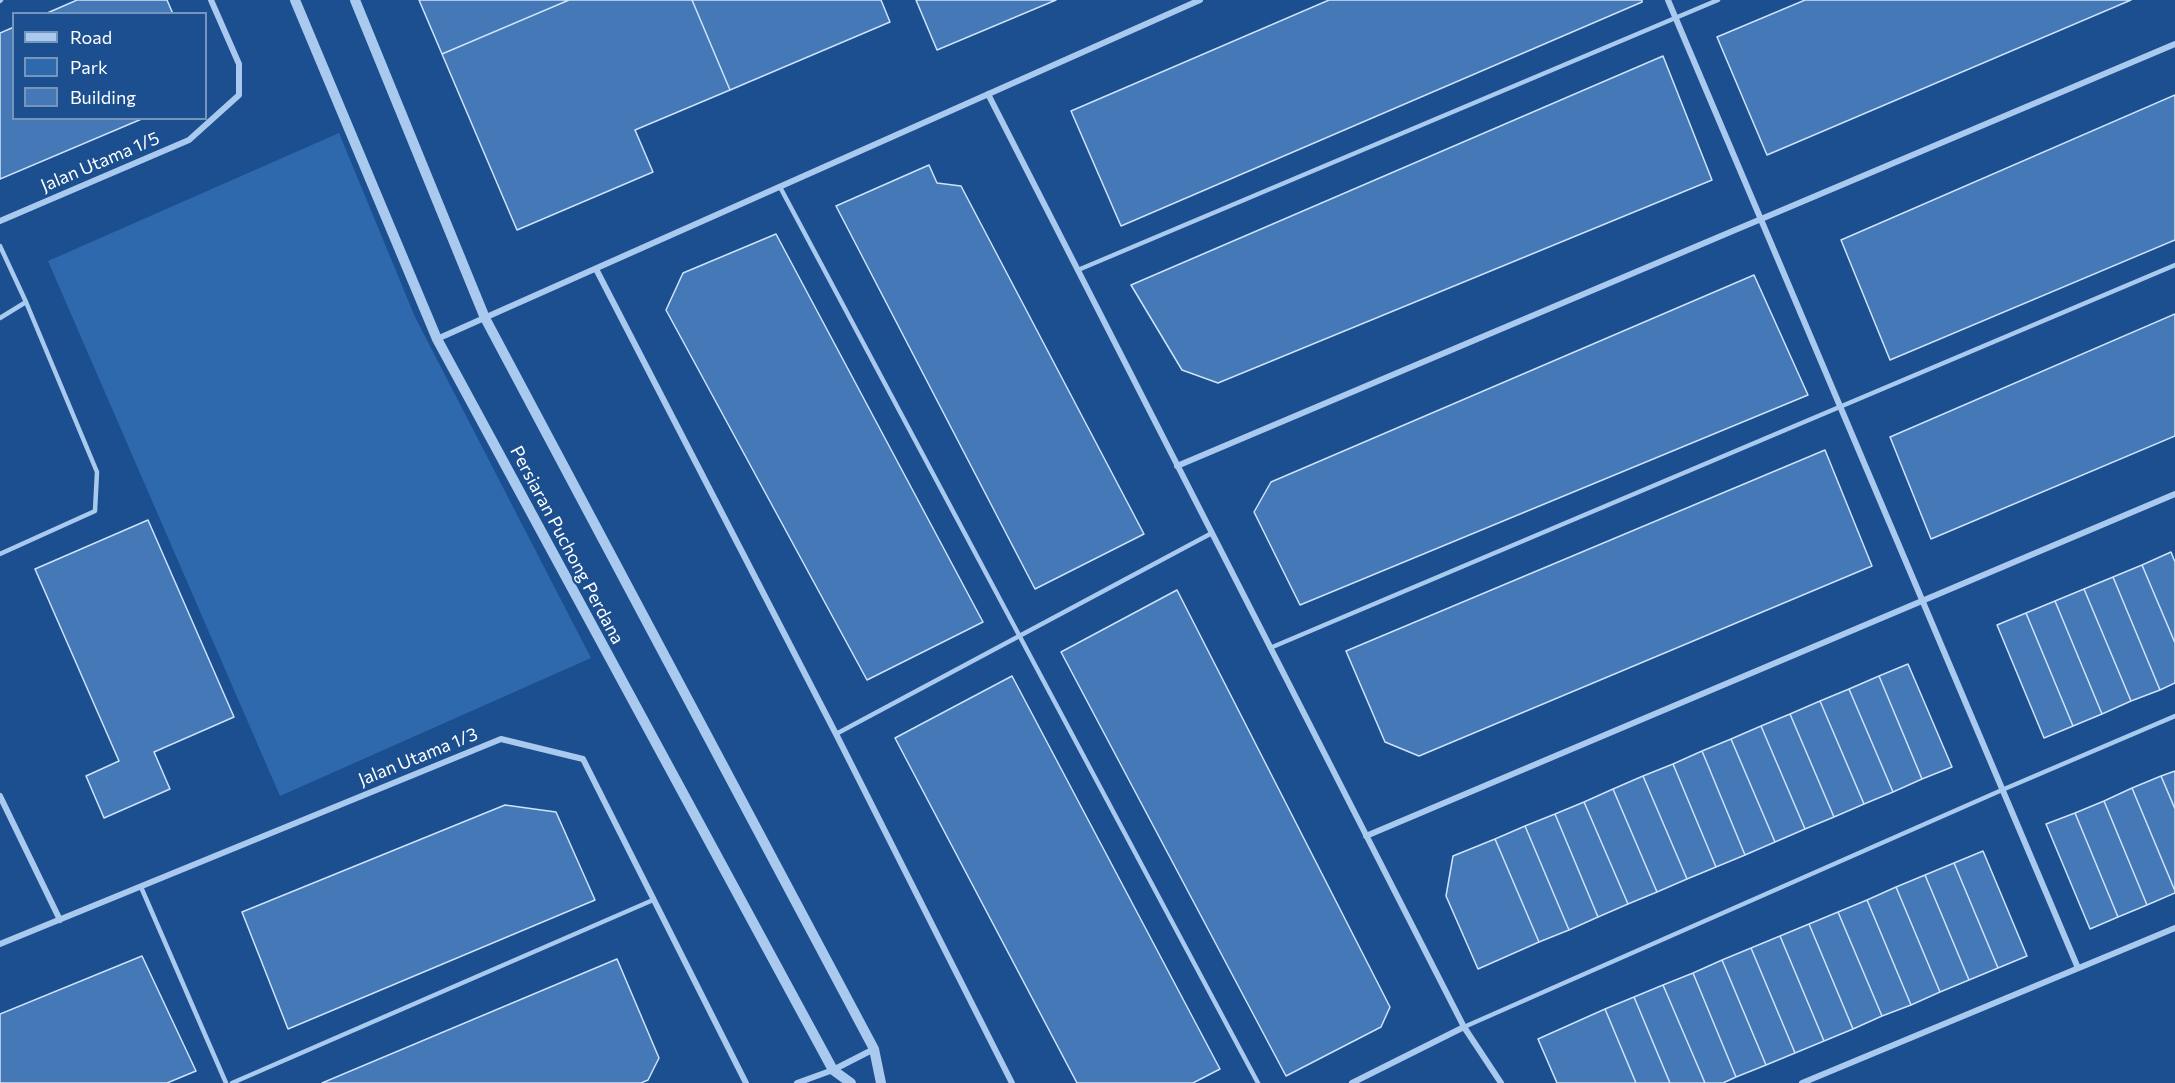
<!DOCTYPE html>
<style>
body{margin:0}
#map{position:relative;width:2175px;height:1083px;overflow:hidden;background:#1b4f8f;font-family:Commissioner,sans-serif}
canvas{display:block}
.legend{position:absolute;left:12px;top:12px;width:195px;height:108px;box-sizing:border-box;background:#1b4f8f;border:2px solid #7695bc;margin:0;padding:8px 10px;list-style:none;font-size:18px;color:#fff}
.legend li{display:flex;align-items:center;gap:12px;height:30px}
.legend b{width:30px;border:2px solid #7695bc}
</style>
<div id="map">
<canvas width="2175" height="1083"></canvas>
<ul class="legend">
<li><b style="height:8px;background:#a9c9ee"></b>Road</li>
<li><b style="height:16px;background:#2e69ad"></b>Park</li>
<li><b style="height:16px;background:#4478b7"></b>Building</li>
</ul>
</div>
<script>
const context = document.querySelector('canvas').getContext('2d');
context.lineJoin = 'round';
function fill(path, color) { context.fillStyle = color; context.fill(path, 'evenodd'); }
const poly = rows => new Path2D(rows.map(r => 'M' + r).join(''));
function stroke(path, color, width, dash) { context.strokeStyle = color; context.lineWidth = width; context.lineCap = dash ? 'butt' : 'round'; context.setLineDash(dash || []); context.stroke(path); }
function write(font, color, halo, rows, align = 'center') {
  context.font = font + ' Commissioner,sans-serif'; context.lineWidth = 4.5; context.setLineDash([]); context.textBaseline = 'middle'; context.strokeStyle = halo; context.fillStyle = color; for (const [text, x, y, turn = 0] of rows) {
    context.save(); context.translate(x, y); context.rotate((+turn || 0) * Math.PI / 180); context.textAlign = isNaN(turn) ? turn : align; if (halo) context.strokeText(text, 0, 0); context.fillText(text, 0, 0); context.restore();
  }
}
const green = poly([
 [339,133,415,317,591,658,280,796,48,261]
]);
const building = poly([
 [77,0,167,0,173,14,45,14,77,0],
 [419,0,569,0,442,54,419,0],
 [569,0,692,0,730,90,635,130,653,172,517,230,442,54,569,0],
 [692,0,881,0,890,22,730,90,692,0],
 [916,0,1056,0,937,50,916,0],
 [1329,0,1642,0,1642,2,1121,226,1071,111,1329,0],
 [1805,0,2131,0,1767,155,1717,37,1805,0],
 [14,27,14,118,144,118,0,179,0,33,14,27],
 [1663,56,1712,180,1218,383,1182,370,1131,285,1663,56],
 [2175,95,2175,240,1890,360,1841,240,2175,95],
 [929,165,937,183,961,186,1144,534,1035,589,836,206,929,165],
 [776,234,983,622,867,680,666,310,683,273,776,234],
 [1754,275,1808,395,1300,605,1254,512,1271,482,1754,275],
 [2175,314,2175,436,1931,539,1890,437,2175,314],
 [1825,450,1872,566,1419,756,1385,742,1346,651,1825,450],
 [148,520,234,717,154,752,170,789,104,818,86,776,119,761,35,569,148,520],
 [2171,552,2175,562,2175,643,2142,565,2171,552],
 [2142,565,2175,643,2175,683,2160,690,2113,577,2142,565],
 [2113,577,2160,690,2131,701,2084,589,2113,577],
 [2084,589,2131,701,2102,714,2055,601,2084,589],
 [1177,590,1390,1007,1381,1027,1286,1076,1061,652,1177,590],
 [2055,601,2102,714,2073,726,2026,613,2055,601],
 [2026,613,2073,726,2044,738,1997,625,2026,613],
 [1908,664,1952,767,1922,779,1879,676,1908,664],
 [1012,676,1220,1069,1193,1083,1077,1083,895,738,1012,676],
 [1879,676,1922,779,1893,792,1849,689,1879,676],
 [1849,689,1893,792,1864,804,1820,701,1849,689],
 [1820,701,1864,804,1834,817,1790,714,1820,701],
 [1790,714,1834,817,1805,829,1761,726,1790,714],
 [1761,726,1805,829,1775,842,1731,739,1761,726],
 [1731,739,1775,842,1745,855,1702,751,1731,739],
 [1702,751,1745,855,1716,867,1673,764,1702,751],
 [1673,764,1716,867,1687,879,1643,776,1673,764],
 [2175,771,2175,809,2161,776,2175,771],
 [1643,776,1687,879,1657,892,1613,789,1643,776],
 [2161,776,2175,809,2175,891,2132,788,2161,776],
 [2132,788,2175,891,2175,893,2147,905,2104,801,2132,788],
 [1613,789,1657,892,1628,904,1584,802,1613,789],
 [2104,801,2147,905,2118,917,2075,813,2104,801],
 [1584,802,1628,904,1598,917,1555,814,1584,802],
 [505,805,556,812,595,900,288,1029,242,912,505,805],
 [2075,813,2118,917,2090,929,2046,824,2075,813],
 [1555,814,1598,917,1569,930,1525,826,1555,814],
 [1525,826,1569,930,1539,942,1495,839,1525,826],
 [1495,839,1539,942,1478,969,1446,896,1453,856,1495,839],
 [1983,851,2027,956,1998,968,1954,863,1983,851],
 [1954,863,1998,968,1969,980,1925,875,1954,863],
 [1925,875,1969,980,1940,992,1896,887,1925,875],
 [1896,887,1940,992,1911,1005,1867,900,1896,887],
 [1867,900,1911,1005,1882,1016,1838,912,1867,900],
 [1838,912,1882,1016,1853,1029,1809,924,1838,912],
 [1809,924,1853,1029,1824,1041,1780,936,1809,924],
 [1780,936,1824,1041,1795,1053,1751,948,1780,936],
 [1751,948,1795,1053,1766,1065,1722,960,1751,948],
 [142,956,196,1071,167,1083,0,1083,0,1014,142,956],
 [617,959,659,1058,648,1080,641,1083,322,1083,617,959],
 [1722,960,1766,1065,1736,1077,1693,973,1722,960],
 [1693,973,1736,1077,1723,1083,1705,1083,1663,985,1693,973],
 [1663,985,1705,1083,1670,1083,1634,997,1663,985],
 [1634,997,1670,1083,1636,1083,1605,1009,1634,997],
 [1605,1009,1636,1083,1557,1083,1538,1039,1605,1009]
]);
const service = poly([
 [0,1,1,0],
 [780,187,1258,1083],
 [0,246,26,302,97,472,95,511,0,554],
 [1078,270,1718,0],
 [0,318,26,302],
 [1270,648,2175,265],
 [836,734,1212,533],
 [141,887,226,1083],
 [1464,1027,2002,790,2175,716],
 [232,1083,653,900]
]);
const minor = poly([
 [1668,0,2078,968],
 [988,94,1464,1027,1501,1083],
 [0,221,189,140,239,95,239,64,211,0],
 [596,269,836,734,1012,1083],
 [437,339,1200,0],
 [1177,466,2175,44],
 [0,796,60,920],
 [1366,836,2175,494],
 [0,944,501,739,583,759,746,1083],
 [797,1083,833,1070,874,1049],
 [1352,1083,1464,1027],
 [1802,1083,2175,928]
]);
const tertiary = poly([
 [295,0,437,339,833,1070,851,1083],
 [355,0,485,318,874,1049,881,1083]
]);
const streetNames = [
 ["Jalan Utama 1/5",100,162,-23],
 ["Persiaran Puchong Perdana",567,545,62],
 ["Jalan Utama 1/3",418,757,-22]
];
fill(green, '#2e69ad');
fill(building, '#4478b7');
stroke(building, '#cfe3fa', 1.5);
stroke(service, '#a9c9ee', 4.5);
stroke(minor, '#a9c9ee', 6);
stroke(tertiary, '#a9c9ee', 10);
write('18px', '#fff', '#1b4f8f', streetNames);
</script>
